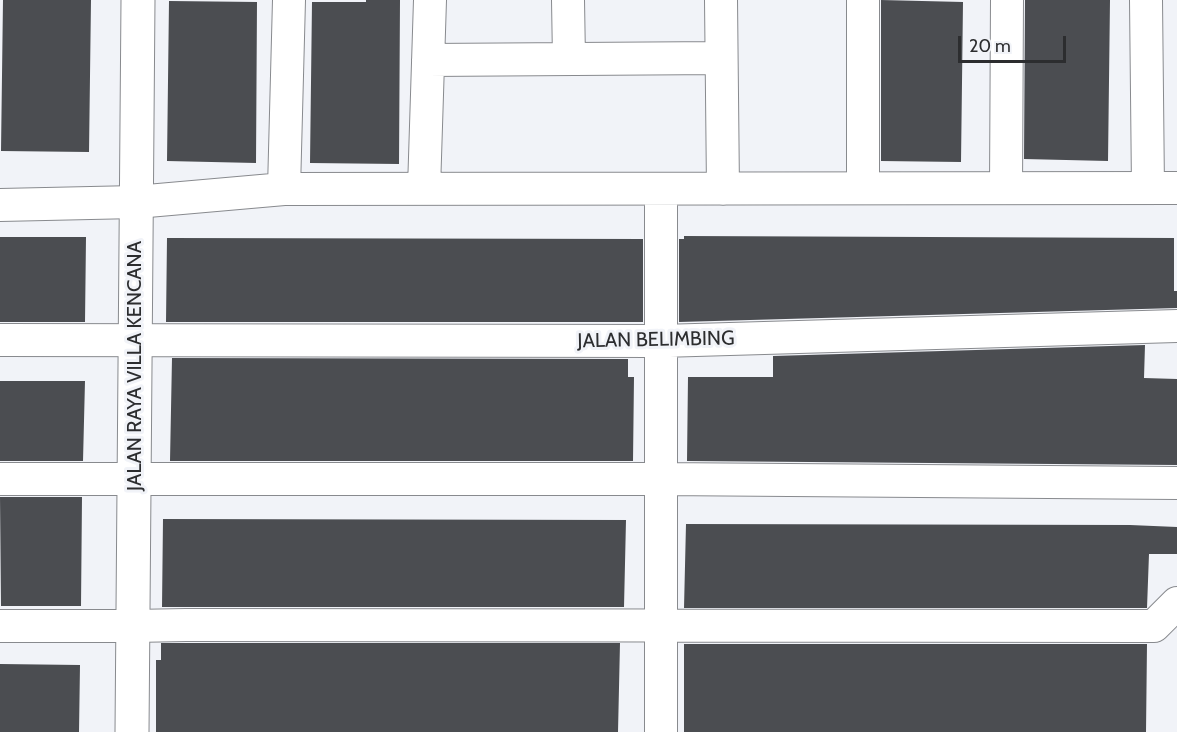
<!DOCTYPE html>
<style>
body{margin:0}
#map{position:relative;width:1177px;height:732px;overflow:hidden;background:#f1f3f8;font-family:Cabin,sans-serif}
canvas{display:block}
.scale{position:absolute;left:958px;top:36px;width:108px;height:27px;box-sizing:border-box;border:3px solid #2c2d2f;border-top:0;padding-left:8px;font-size:18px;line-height:21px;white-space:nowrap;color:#2c2d2f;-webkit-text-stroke:4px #f1f3f8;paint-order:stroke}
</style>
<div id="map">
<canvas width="1177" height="732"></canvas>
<div class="scale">20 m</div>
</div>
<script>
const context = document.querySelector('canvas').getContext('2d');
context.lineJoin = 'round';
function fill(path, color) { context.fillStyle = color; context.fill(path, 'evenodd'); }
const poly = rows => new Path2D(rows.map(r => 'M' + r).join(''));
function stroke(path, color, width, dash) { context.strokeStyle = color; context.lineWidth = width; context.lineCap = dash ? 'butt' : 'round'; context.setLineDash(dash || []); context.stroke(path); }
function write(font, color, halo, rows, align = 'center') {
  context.font = font + ' Cabin,sans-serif'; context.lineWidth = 6; context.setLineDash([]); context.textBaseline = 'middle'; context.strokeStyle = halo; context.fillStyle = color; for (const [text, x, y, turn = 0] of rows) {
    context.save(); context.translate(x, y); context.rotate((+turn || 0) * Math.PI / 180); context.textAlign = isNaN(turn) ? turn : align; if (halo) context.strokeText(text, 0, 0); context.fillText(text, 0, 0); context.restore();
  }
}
const building = poly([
 [3,0,91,0,89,152,1,151],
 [366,0,400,0,399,164,310,163,312,2,366,2],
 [881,0,963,2,961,162,881,161],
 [1025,0,1110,0,1108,161,1024,159],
 [169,1,257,2,256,163,167,161],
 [684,236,1174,238,1174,291,1177,291,1177,308,679,322,679,239,684,239],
 [0,237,86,237,85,322,0,322],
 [167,238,643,239,643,322,166,322],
 [1145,345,1144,378,1177,379,1177,465,687,461,688,377,773,377,773,356],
 [172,358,628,359,628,377,634,377,633,461,170,461],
 [0,381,85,381,83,461,0,461],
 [0,497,82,497,81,606,1,606],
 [163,519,626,520,624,607,162,607],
 [686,524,1130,525,1177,527,1177,554,1149,554,1147,608,684,608],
 [161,643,620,643,618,732,156,732,156,660,161,660],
 [684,644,1147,644,1146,732,684,732],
 [0,664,80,665,79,732,0,732]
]);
const street = poly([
 [568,0,569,59],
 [721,0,723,189],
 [1146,0,1148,188],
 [428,60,721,58],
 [863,188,863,0],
 [1006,188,1007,0],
 [284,189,289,0],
 [424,189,430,0],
 [661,189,661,732],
 [0,205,136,202,284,189,1177,188],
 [0,340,661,341,1177,326],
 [0,479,661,479,1177,483],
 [0,626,133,626,186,625,1154,626,1177,603]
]);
const secondary = poly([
 [132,732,138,0]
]);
const streetNames = [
 ["JALAN BELIMBING",656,340,-1],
 ["JALAN RAYA VILLA KENCANA",135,366,-90]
];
fill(building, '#4b4d51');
stroke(street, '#888a8e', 34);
stroke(secondary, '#888a8e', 35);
stroke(street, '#fff', 32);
stroke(secondary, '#fff', 33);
write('20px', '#2c2d2f', '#f1f3f8', streetNames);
</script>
